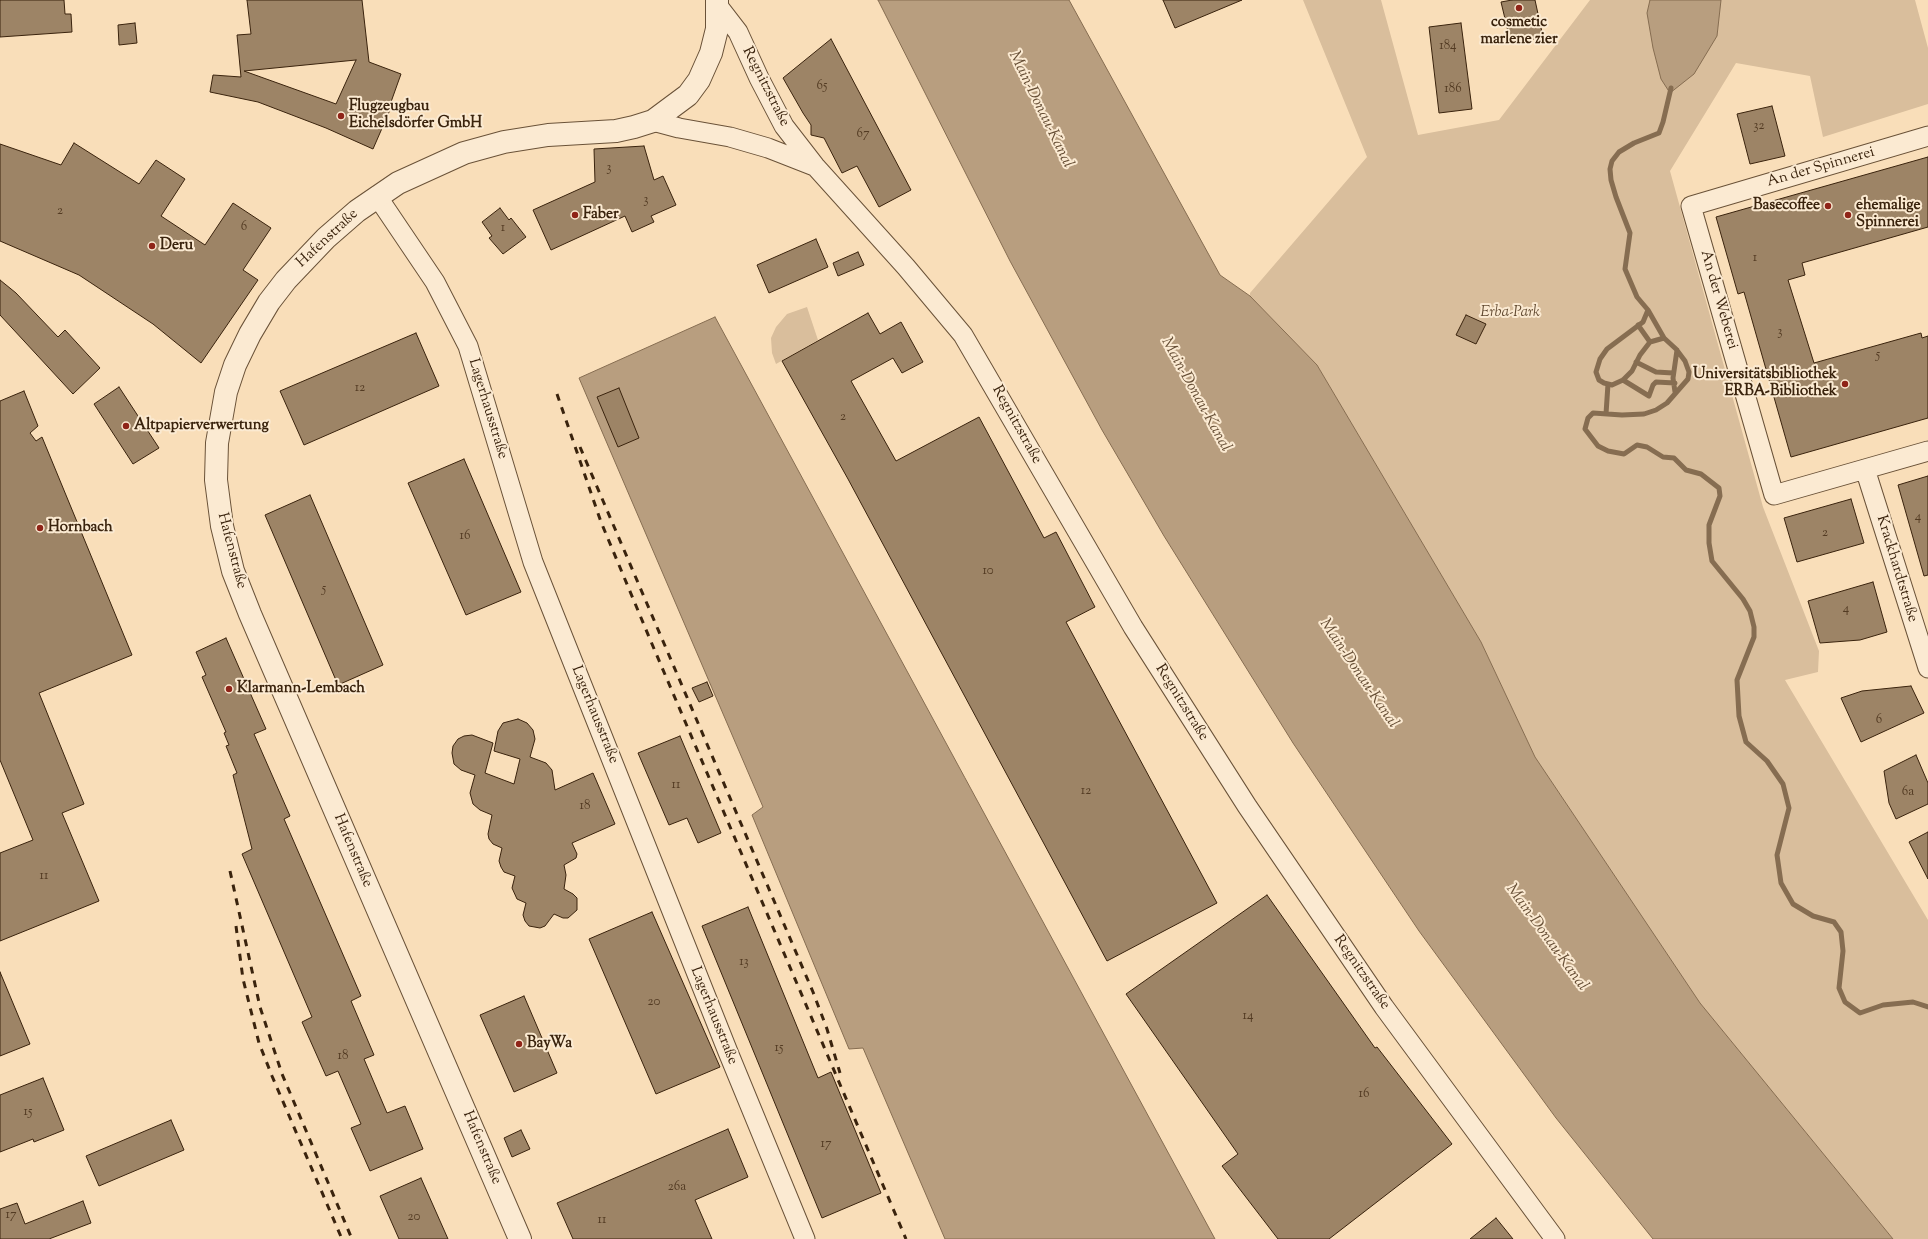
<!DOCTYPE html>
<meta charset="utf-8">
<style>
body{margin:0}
canvas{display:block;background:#f9deb9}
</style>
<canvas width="1928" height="1239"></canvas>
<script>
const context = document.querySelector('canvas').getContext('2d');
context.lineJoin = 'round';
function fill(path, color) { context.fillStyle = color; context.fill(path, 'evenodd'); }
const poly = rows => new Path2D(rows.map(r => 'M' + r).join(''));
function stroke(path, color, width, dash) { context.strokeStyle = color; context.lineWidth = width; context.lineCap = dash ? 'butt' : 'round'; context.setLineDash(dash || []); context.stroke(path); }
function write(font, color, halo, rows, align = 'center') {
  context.font = font + ' "Sorts Mill Goudy",serif'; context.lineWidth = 4; context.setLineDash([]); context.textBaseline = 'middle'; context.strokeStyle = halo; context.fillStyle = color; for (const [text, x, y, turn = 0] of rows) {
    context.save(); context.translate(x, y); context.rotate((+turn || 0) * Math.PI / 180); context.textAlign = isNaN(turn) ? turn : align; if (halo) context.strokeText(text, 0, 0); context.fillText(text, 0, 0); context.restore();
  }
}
const green = poly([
 [1303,0,1381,0,1418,135,1499,120,1590,0,1915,0,1928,48,1928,104,1823,137,1810,76,1736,63,1670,171,1763,507,1819,651,1818,672,1785,680,1928,920,1928,1239,1893,1239,1700,1003,1535,757,1481,642,1317,365,1250,296,1250,293,1367,157],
 [807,307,818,340,776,364,772,353,771,338,776,327,787,314]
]);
const water = poly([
 [878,0,1069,0,1220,275,1250,296,1317,365,1481,642,1535,757,1700,1003,1893,1239,1653,1239,1556,1118,1419,931,1293,743,1164,536,1102,430,1010,261,878,0],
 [1650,0,1721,0,1717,36,1694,74,1670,93,1661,79,1653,48,1647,13,1650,0],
 [715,317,1215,1239,945,1239,863,1048,849,1049,752,815,763,807,579,378,715,317]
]);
const stream = poly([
 [1671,88,1663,122,1659,133,1634,143,1619,152,1612,161,1610,169,1611,180,1616,197,1630,233,1625,269,1637,297,1648,310,1643,322,1607,349,1600,359,1596,372,1599,380,1604,383,1612,385,1623,380,1632,371,1640,355,1650,342,1664,338,1676,349,1685,361,1689,372,1688,379,1667,403,1656,410,1644,414,1622,415,1593,413,1588,418,1585,429,1598,446,1608,451,1624,454,1637,445,1647,447,1663,457,1674,458,1686,470,1701,474,1719,488,1720,496,1709,525,1709,543,1712,561,1743,599,1750,611,1754,627,1754,637,1737,680,1739,716,1746,742,1767,761,1783,784,1789,808,1777,855,1781,883,1793,904,1813,916,1834,922,1841,932,1843,951,1839,988,1845,1002,1860,1013,1883,1005,1913,1002,1928,1007],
 [1648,310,1664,338],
 [1638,325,1650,342],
 [1636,362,1656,372,1673,373],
 [1623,380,1649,396,1653,385,1656,382,1675,383],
 [1675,392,1673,378,1677,350],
 [1606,414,1608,384]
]);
const building = poly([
 [0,0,64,0,65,14,71,14,72,32,0,37,0,0],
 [247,0,362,0,369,62,401,74,391,102,393,103,373,149,326,128,258,102,210,92,213,75,241,77,237,35,251,34,247,0],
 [356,60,336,104,244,71,356,60],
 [1163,0,1242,0,1175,28,1163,0],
 [1512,0,1535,0,1543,37,1511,44,1501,2,1512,0],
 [135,23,137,43,119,45,118,25,135,23],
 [1461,23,1472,109,1439,113,1429,27,1461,23],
 [831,39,911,190,879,207,857,166,842,173,824,138,811,135,811,125,803,113,783,78,831,39],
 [1772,106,1785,156,1750,164,1737,114,1772,106],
 [74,143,139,184,156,160,185,179,161,216,205,245,233,203,271,228,243,270,258,280,201,363,153,324,79,275,0,241,0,144,61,165,74,143],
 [644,146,654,180,663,176,676,205,651,216,654,222,632,232,625,216,551,250,533,210,595,182,594,149,644,146],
 [1928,157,1928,227,1802,263,1805,275,1788,280,1814,363,1921,333,1922,338,1928,336,1928,418,1791,457,1744,292,1738,294,1716,217,1928,157],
 [500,208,509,220,511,218,526,237,503,254,489,238,492,236,482,222,500,208],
 [816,239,828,267,769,293,757,265,816,239],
 [858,252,864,265,838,276,833,263,858,252],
 [0,280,16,293,58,337,65,330,100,368,73,394,0,315,0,280],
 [868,313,880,334,901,322,923,362,902,373,893,358,851,381,896,461,979,417,1044,538,1056,532,1095,607,1066,622,1217,903,1107,961,848,479,782,361,868,313],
 [1466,315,1486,324,1476,344,1456,335,1466,315],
 [416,333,439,386,304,445,280,391,416,333],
 [119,387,159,448,133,464,94,404,119,387],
 [619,388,639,438,618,447,597,397,619,388],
 [24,391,38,426,30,433,36,441,42,437,132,655,39,693,84,804,62,813,99,901,0,941,0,853,33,840,0,760,0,401,24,391],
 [464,459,521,592,466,615,408,483,464,459],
 [1928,476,1928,575,1924,576,1898,485,1928,476],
 [310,495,383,665,338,685,265,515,310,495],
 [1851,499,1864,543,1797,562,1784,518,1851,499],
 [1873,582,1887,632,1860,640,1820,643,1808,601,1873,582],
 [226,638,266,729,254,734,290,816,284,819,361,996,351,1001,374,1055,364,1059,387,1113,405,1106,423,1149,370,1171,351,1128,361,1124,338,1071,326,1076,302,1022,312,1017,242,854,252,849,233,775,237,773,226,746,229,745,224,733,226,732,202,677,206,675,196,652,226,638],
 [707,682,713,696,699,702,692,688,707,682],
 [1911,686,1924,713,1861,742,1841,698,1862,691,1911,686],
 [518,719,527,723,533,730,535,739,530,757,546,763,552,770,555,790,593,773,615,824,572,843,577,854,576,858,564,865,566,875,564,889,573,894,577,898,577,910,568,918,563,918,554,914,545,926,540,928,529,926,525,921,523,915,526,903,517,899,512,888,515,876,504,872,501,867,499,861,502,848,493,844,489,839,488,834,492,815,480,810,473,804,470,793,475,775,461,770,454,764,452,753,453,746,458,739,464,736,472,735,493,743,485,773,514,784,520,759,494,751,498,731,503,723,518,719],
 [680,736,721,833,698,843,687,818,669,825,638,753,680,736],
 [1916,755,1928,783,1928,804,1896,819,1889,803,1884,771,1916,755],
 [1928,832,1928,879,1909,842,1928,832],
 [1267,895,1375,1048,1377,1047,1452,1144,1329,1239,1278,1239,1222,1166,1238,1154,1126,994,1267,895],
 [748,907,818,1078,831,1072,881,1193,822,1218,702,926,748,907],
 [652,912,720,1067,656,1094,589,939,652,912],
 [0,972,30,1044,0,1056,0,972],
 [524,996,557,1073,514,1092,480,1015,524,996],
 [43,1078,64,1130,34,1142,33,1139,0,1152,0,1095,43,1078],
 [171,1120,184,1150,99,1186,86,1156,171,1120],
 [728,1129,748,1177,695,1200,712,1239,573,1239,557,1203,728,1129],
 [521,1130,530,1149,512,1157,504,1138,521,1130],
 [421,1178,448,1239,399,1239,380,1196,421,1178],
 [83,1201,91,1223,49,1239,0,1239,0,1209,17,1203,25,1224,83,1201],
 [1496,1218,1513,1239,1470,1239,1496,1218]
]);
const minor = poly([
 [718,6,738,32,759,78,784,126,815,166,906,267,963,335,1133,627,1247,806,1384,1007,1555,1239],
 [653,121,679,128,730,137,768,148,814,166],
 [1928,136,1691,206,1774,495,1928,451],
 [377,196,435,282,468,346,533,562,728,1052,805,1239],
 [1865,469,1928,668]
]);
const tertiary = poly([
 [520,1239,250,614,233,571,222,526,216,480,217,443,226,392,235,365,250,334,269,302,286,280,326,238,357,211,398,183,464,153,504,142,548,135,616,131,634,127,653,121,688,95,699,80,711,53,717,29,717,0]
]);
const rail = poly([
 [557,394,601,522,652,644,906,1239],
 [580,447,813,992,827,1029,840,1073],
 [230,871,260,1007,282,1074,352,1239],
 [236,926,243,979,259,1043,272,1076,342,1239]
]);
const markers = [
 [1519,8,4,"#8f2418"],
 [341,116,4,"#8f2418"],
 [1828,206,4,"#8f2418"],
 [575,215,4,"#8f2418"],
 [1848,215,4,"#8f2418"],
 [152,246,4,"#8f2418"],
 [1845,384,4,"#8f2418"],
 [126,426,4,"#8f2418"],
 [40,528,4,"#8f2418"],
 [229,689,4,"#8f2418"],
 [519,1044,4,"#8f2418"]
];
const numberNames = [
 ["184",1448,47],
 ["65",822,87],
 ["186",1453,90],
 ["32",1759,127],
 ["67",863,135],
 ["3",609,169],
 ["3",646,201],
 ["2",60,212],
 ["6",244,228],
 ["1",503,229],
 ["1",1755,259],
 ["3",1780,333],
 ["5",1878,356],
 ["12",360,389],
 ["2",843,418],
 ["4",1918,518],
 ["2",1825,534],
 ["16",465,537],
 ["10",988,572],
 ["5",324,590],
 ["4",1846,610],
 ["6",1879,721],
 ["11",676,786],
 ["12",1086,792],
 ["6a",1908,793],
 ["18",585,807],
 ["11",44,877],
 ["13",744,963],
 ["20",654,1003],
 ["14",1248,1017],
 ["15",779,1049],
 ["18",343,1057],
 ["16",1364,1095],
 ["15",28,1113],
 ["17",826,1145],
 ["26a",677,1188],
 ["17",11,1216],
 ["20",414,1218],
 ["11",602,1221]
];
const poiNames = [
 ["cosmetic",1519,23,"center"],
 ["marlene zier",1519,40,"center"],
 ["Flugzeugbau",349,107],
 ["Eichelsdörfer GmbH",349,124],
 ["Basecoffee",1820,206,"right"],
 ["ehemalige",1856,206],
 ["Spinnerei",1856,223],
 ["Faber",583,215],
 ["Deru",160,246],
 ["Universitätsbibliothek",1837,375,"right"],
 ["ERBA-Bibliothek",1837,392,"right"],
 ["Altpapierverwertung",134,426],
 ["Hornbach",48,528],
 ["Klarmann-Lembach",237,689],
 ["BayWa",527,1044]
];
const streetNames = [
 ["Regnitzstraße",765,87,63],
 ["An der Spinnerei",1821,168,-16],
 ["Hafenstraße",328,239,-43],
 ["An der Weberei",1718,300,74],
 ["Lagerhausstraße",487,409,73],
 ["Regnitzstraße",1016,425,61],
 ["Hafenstraße",231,551,75],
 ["Krackhardtstraße",1896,569,73],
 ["Regnitzstraße",1181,703,58],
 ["Lagerhausstraße",594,715,68],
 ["Hafenstraße",352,851,67],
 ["Regnitzstraße",1361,973,55],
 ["Lagerhausstraße",713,1016,68],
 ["Hafenstraße",481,1148,67]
];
const parkNames = [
 ["Erba-Park",1510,313]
];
const waterNames = [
 ["Main-Donau-Kanal",1040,110,64],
 ["Main-Donau-Kanal",1195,395,61],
 ["Main-Donau-Kanal",1358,674,56],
 ["Main-Donau-Kanal",1546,938,54]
];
fill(green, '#d9be9c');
fill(water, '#b89e7f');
stroke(water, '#866d51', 1);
stroke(stream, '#866d51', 5);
fill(building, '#9d8466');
stroke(building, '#3a230d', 1);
stroke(minor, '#6a5238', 21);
stroke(tertiary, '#6a5238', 24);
stroke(minor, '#fbead2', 19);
stroke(tertiary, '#fbead2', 22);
stroke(rail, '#3a230d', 3, [7, 7]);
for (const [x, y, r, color] of markers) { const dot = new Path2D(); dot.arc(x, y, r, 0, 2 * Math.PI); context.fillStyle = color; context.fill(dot); stroke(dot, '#fbead2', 1.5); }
write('13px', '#533b23', null, numberNames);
write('bold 15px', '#3a230d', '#fbead2', poiNames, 'left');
write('15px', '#3a230d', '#fbead2', streetNames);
write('italic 15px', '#624a31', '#fbead2', parkNames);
write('italic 16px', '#664e35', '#fbead2', waterNames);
</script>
